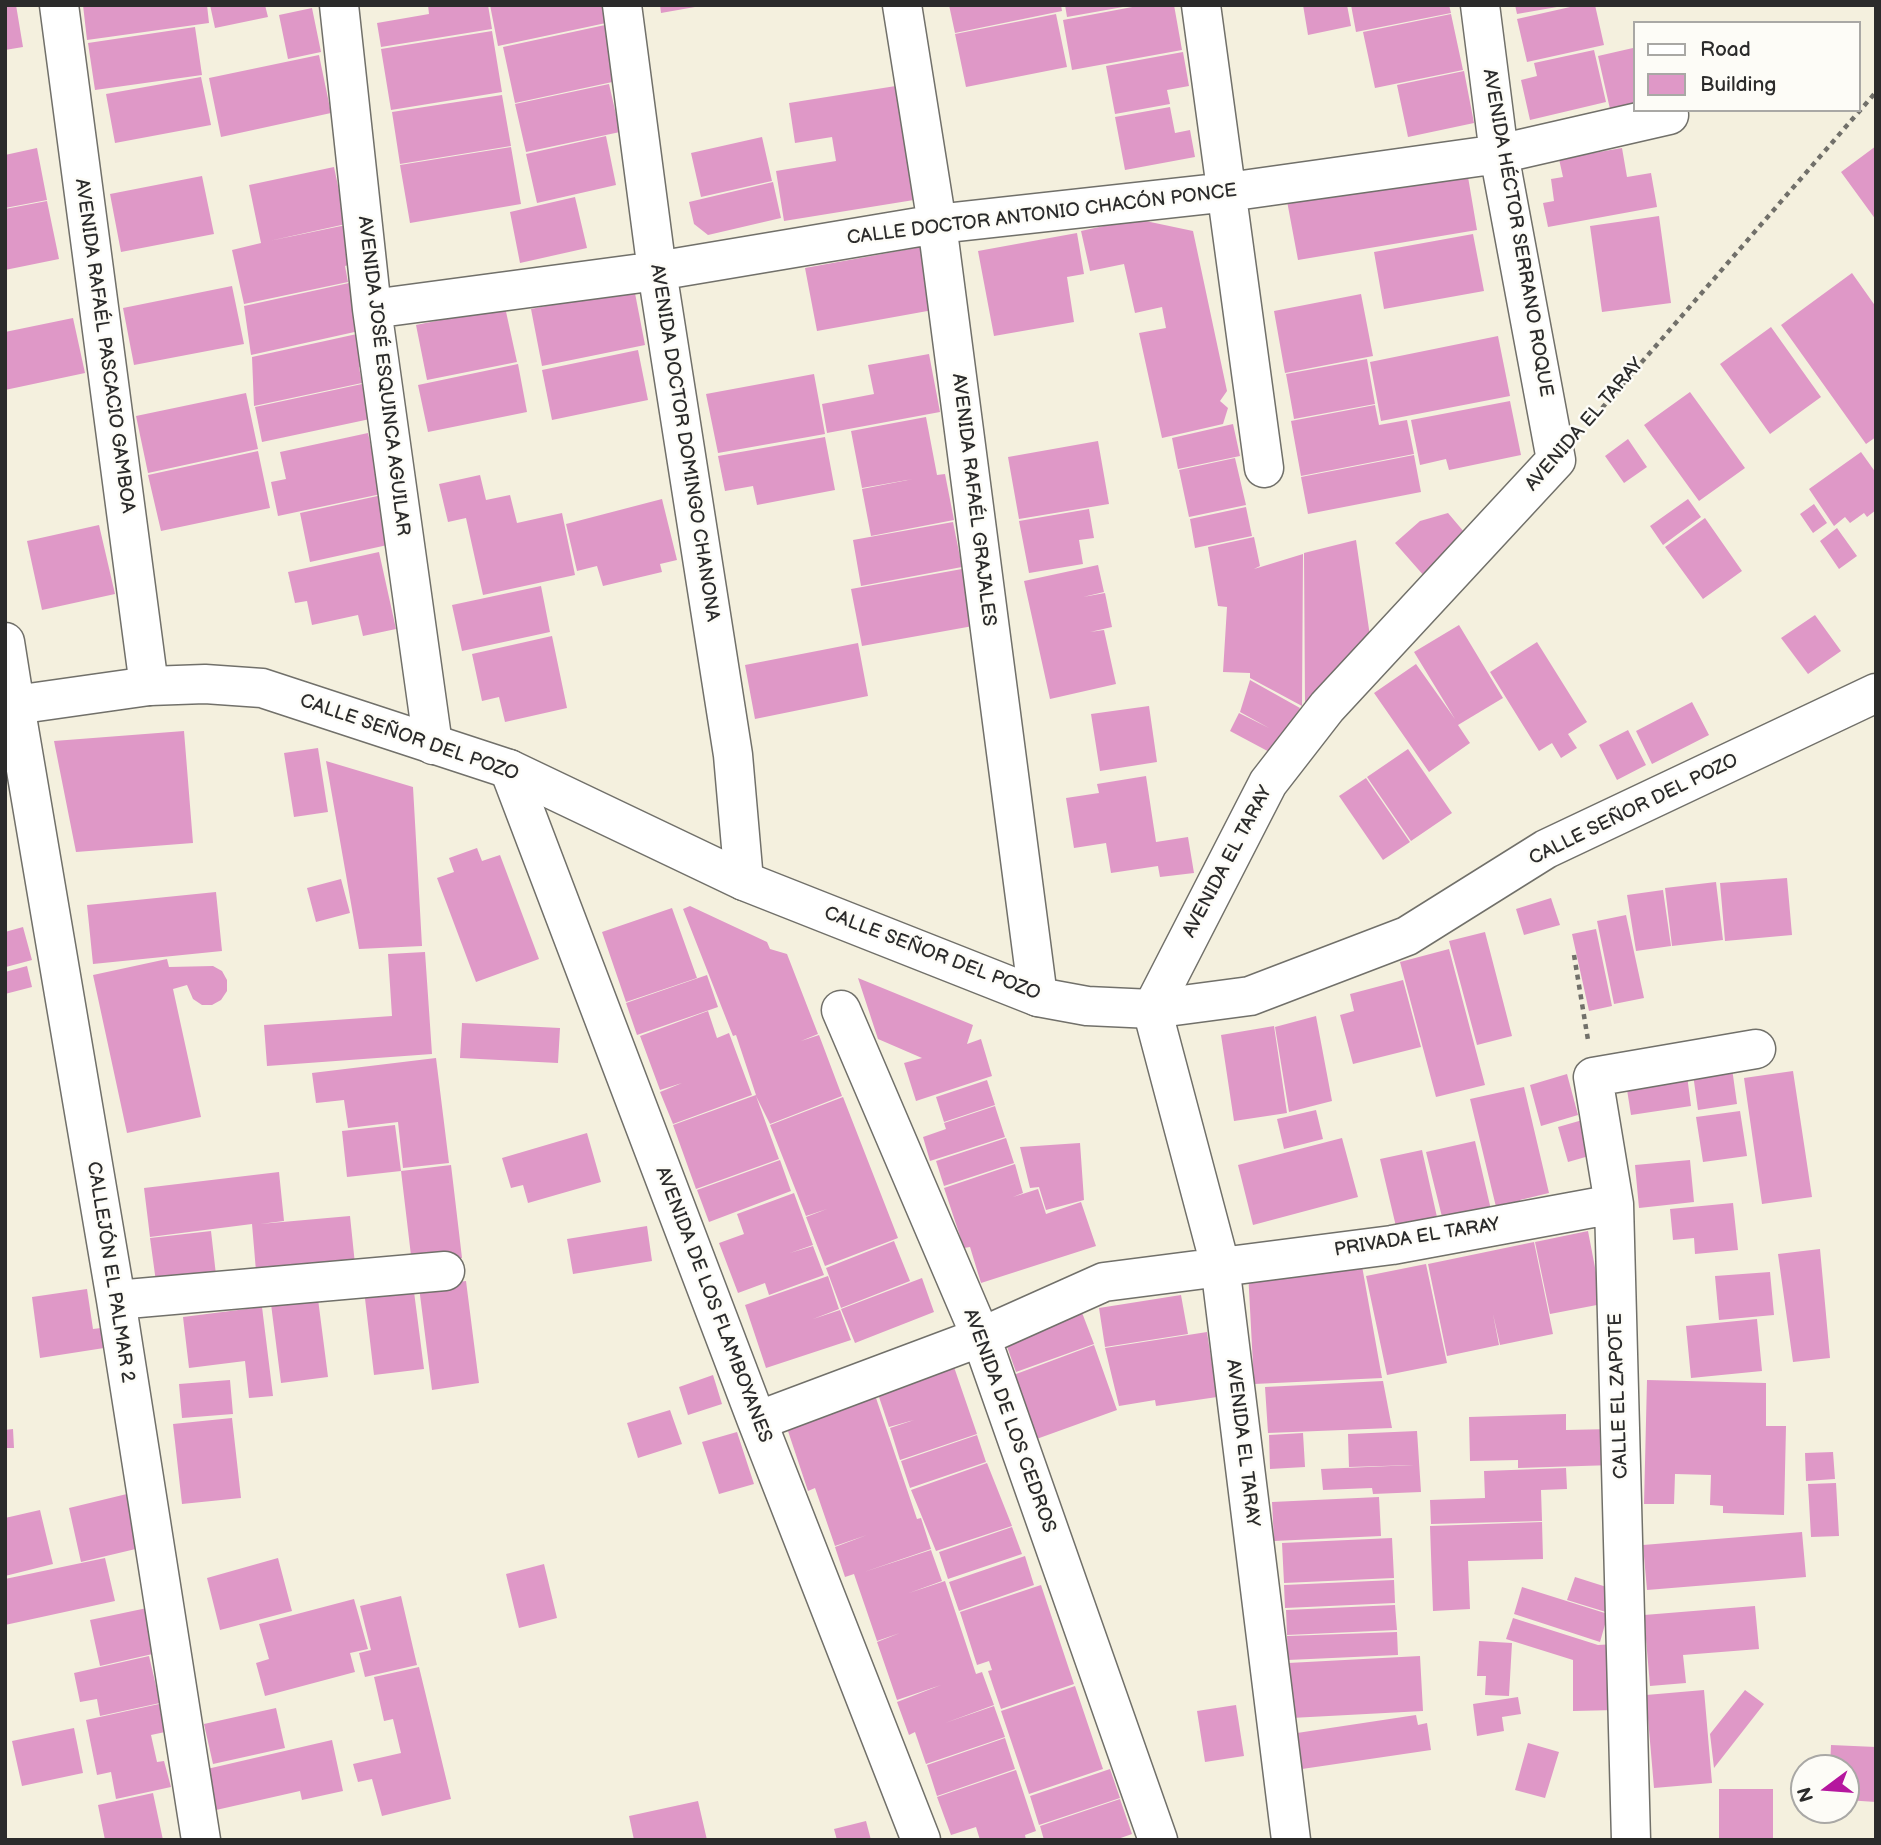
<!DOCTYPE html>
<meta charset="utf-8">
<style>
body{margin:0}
#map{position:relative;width:1881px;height:1845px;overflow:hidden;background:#f4f0de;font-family:"Balsamiq Sans",sans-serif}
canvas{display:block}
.frame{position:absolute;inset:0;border:7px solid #2b2b2b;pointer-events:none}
.legend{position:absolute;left:1633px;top:21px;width:228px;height:91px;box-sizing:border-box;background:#fdfcf7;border:2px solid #a9a8a5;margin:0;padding:9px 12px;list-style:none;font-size:21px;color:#2b2b2b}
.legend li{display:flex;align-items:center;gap:14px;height:35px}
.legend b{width:35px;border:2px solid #a9a8a5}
.north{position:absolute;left:1790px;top:1754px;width:70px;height:70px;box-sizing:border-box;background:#fdfcf7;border:2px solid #a9a8a5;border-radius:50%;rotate:254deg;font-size:19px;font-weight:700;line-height:28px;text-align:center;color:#2b2b2b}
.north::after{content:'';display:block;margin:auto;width:24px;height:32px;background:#b5179e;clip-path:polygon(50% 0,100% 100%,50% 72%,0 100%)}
</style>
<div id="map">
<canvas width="1881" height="1845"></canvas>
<div class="frame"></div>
<ul class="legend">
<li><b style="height:9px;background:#fff"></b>Road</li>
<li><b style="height:19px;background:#df98c7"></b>Building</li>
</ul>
<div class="north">N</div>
</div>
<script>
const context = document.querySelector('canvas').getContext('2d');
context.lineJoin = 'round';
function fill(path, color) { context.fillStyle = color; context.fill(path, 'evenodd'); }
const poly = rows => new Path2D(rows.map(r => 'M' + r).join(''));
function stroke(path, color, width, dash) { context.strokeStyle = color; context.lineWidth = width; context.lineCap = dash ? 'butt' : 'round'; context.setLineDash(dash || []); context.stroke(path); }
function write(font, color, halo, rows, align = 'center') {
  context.font = font + ' "Balsamiq Sans",sans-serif'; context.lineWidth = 5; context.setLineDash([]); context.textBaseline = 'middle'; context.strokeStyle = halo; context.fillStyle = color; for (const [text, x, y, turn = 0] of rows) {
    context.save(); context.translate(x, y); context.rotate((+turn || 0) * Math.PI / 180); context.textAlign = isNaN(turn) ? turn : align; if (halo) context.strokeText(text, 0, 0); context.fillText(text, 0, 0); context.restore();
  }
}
const building = poly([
 [5,5,16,5,23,47,5,50],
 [83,5,207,5,209,23,87,40],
 [210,5,265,5,268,17,215,28],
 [428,5,488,5,492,29,381,47,377,23,429,14],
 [490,5,602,5,606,23,498,46],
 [660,5,695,5,695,7,661,13],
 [949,5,1061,5,1062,11,955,33],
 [1065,5,1123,5,1123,7,1067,17],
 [1143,5,1174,5,1182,50,1072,70,1063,20],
 [1303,5,1347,5,1351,26,1308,35],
 [1351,5,1449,5,1451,13,1356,32],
 [1515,5,1557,5,1557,7,1517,14],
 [1579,5,1595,5,1604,45,1527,62,1517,19],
 [312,8,321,52,288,59,279,15],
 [1056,14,1067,67,966,87,955,34],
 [1451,14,1463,70,1375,88,1363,32],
 [605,25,617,81,515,103,503,47],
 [195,27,202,75,95,90,88,43],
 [492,31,502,92,391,110,381,49],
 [1633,48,1634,104,1610,109,1598,56],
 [1594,50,1606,102,1530,120,1521,80,1537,76,1534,63],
 [1183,52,1189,86,1167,90,1170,104,1115,114,1106,66],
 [319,55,331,113,221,137,209,78],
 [1464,71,1474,123,1408,137,1397,85],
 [201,77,211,125,115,143,106,94],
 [609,84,620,132,526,152,515,104],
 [902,85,920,199,784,221,776,171,836,161,832,137,795,143,789,103],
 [502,95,511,146,400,164,392,112],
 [1170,107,1175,133,1190,130,1195,157,1125,170,1115,117],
 [606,136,616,185,537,203,526,154],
 [762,137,772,181,701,197,691,153],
 [1876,146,1876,220,1841,172],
 [511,147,521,204,410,223,400,165],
 [37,148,47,200,5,208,5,155],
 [1622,148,1627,177,1651,173,1657,207,1548,227,1543,203,1554,201,1551,179,1563,177,1559,159],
 [334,167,346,224,269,241,346,225,355,263,345,266,348,282,244,304,232,250,261,243,249,185],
 [1467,171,1477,230,1298,260,1287,201],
 [202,176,214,234,121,252,110,194],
 [773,182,781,218,708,235,694,224,689,202],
 [575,197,587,248,520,263,510,212],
 [47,201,59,259,5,270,5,209],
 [1659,216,1671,303,1602,312,1590,226],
 [1136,219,1193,231,1227,391,1220,401,1228,408,1223,424,1162,438,1139,333,1166,328,1162,307,1135,313,1124,264,1090,271,1081,231],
 [1077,233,1084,274,1067,277,1074,322,994,336,978,251],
 [1473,234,1484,291,1384,309,1374,252],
 [921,247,933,310,817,331,805,268],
 [1852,273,1876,307,1876,437,1866,444,1781,325],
 [349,283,359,331,251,355,244,306],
 [232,286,244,344,134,365,123,308],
 [634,288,645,345,542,366,531,309],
 [1361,294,1373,356,1285,373,1274,311],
 [505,307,517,362,427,380,416,325],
 [73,318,85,373,5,390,5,332],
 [1771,327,1821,397,1770,434,1720,364],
 [366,332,373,364,359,367,362,383,254,406,252,357],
 [1498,336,1510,396,1381,421,1370,362],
 [638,350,648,400,552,420,542,370],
 [929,354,940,412,827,433,822,404,874,394,868,365],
 [1367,359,1375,404,1294,419,1286,374],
 [518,364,527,412,428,432,418,385],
 [814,374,825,434,718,453,706,394],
 [362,384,370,419,262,442,255,407],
 [1690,392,1745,468,1699,501,1644,425],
 [246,393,258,449,148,473,136,416],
 [1510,401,1521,455,1449,470,1446,459,1420,465,1411,420],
 [1375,405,1379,425,1407,420,1414,454,1301,476,1291,421],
 [926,417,937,475,945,474,954,520,871,536,862,489,913,479,862,488,851,431],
 [1233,424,1240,456,1178,469,1172,438],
 [368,433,381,494,278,516,271,482,286,479,280,452],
 [825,437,835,490,757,505,753,486,725,491,718,456],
 [1628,439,1647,467,1624,483,1605,456],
 [1098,441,1109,504,1019,519,1008,457],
 [258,451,270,508,161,531,148,475],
 [1861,452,1876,473,1876,510,1867,517,1864,513,1850,523,1845,517,1834,526,1809,489],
 [1414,455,1421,492,1308,514,1301,477],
 [1235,458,1246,505,1189,517,1179,470],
 [480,475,486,500,510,495,517,523,562,513,575,575,483,595,466,518,448,522,439,484],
 [382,495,392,544,310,562,300,513],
 [662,499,677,560,660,564,662,572,603,586,597,566,577,571,566,524],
 [1688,499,1701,517,1663,545,1650,526],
 [1814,504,1827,523,1813,533,1800,514],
 [1246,507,1252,536,1195,548,1190,519],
 [1089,509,1094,538,1079,540,1083,564,1029,573,1019,521],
 [1448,513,1470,539,1425,577,1395,543,1420,521],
 [1705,518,1742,571,1703,599,1665,547],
 [953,522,962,567,861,586,853,540],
 [99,525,115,594,42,610,27,541],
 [1837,528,1857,556,1839,569,1820,541],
 [1254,537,1260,566,1254,569,1303,554,1302,706,1250,678,1250,673,1223,672,1227,607,1218,606,1208,547],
 [1356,540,1371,643,1305,704,1304,553],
 [379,552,396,629,363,636,358,615,312,625,307,601,295,603,288,572],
 [1098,565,1104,592,1083,597,1105,593,1112,627,1090,632,1104,630,1116,684,1050,699,1024,581],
 [962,569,973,626,862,646,851,589],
 [541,586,550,632,462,651,452,605],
 [1815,615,1841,651,1808,674,1781,638],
 [1459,625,1503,698,1458,725,1470,743,1429,772,1374,693,1416,664,1455,719,1414,652],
 [552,636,567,708,505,722,499,697,482,701,472,654],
 [1537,642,1587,722,1568,734,1577,748,1561,758,1552,743,1539,751,1490,672],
 [858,643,868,696,755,719,745,665],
 [1250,680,1300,708,1275,755,1230,731,1239,713,1269,728,1240,712],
 [1692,702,1709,735,1652,764,1636,731],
 [1149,706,1157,762,1100,771,1091,714],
 [1628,730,1646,765,1617,780,1599,745],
 [184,731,193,843,76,852,54,741],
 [318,748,328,812,294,817,284,753],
 [1408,749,1452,813,1411,841,1367,777],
 [326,761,413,787,422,946,359,949],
 [1146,776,1156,842,1188,837,1194,873,1160,877,1158,866,1111,873,1106,843,1074,848,1066,798,1099,793,1097,784],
 [1366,778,1410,842,1383,860,1339,796],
 [477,848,482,861,500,855,539,959,476,982,437,878,454,872,449,858],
 [1787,878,1792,935,1725,941,1720,883],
 [341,879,350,913,316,922,307,888],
 [1716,882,1723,940,1672,946,1665,888],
 [1663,890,1671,946,1636,951,1627,895],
 [216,892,222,951,93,964,87,905],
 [1551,898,1560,925,1524,935,1516,909],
 [690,906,767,942,770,949,787,954,818,1034,801,1041,819,1035,842,1096,770,1124,756,1096,779,1159,696,1189,673,1125,756,1095,736,1035,733,1036,683,909],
 [672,908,697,978,626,1002,602,932],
 [1626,915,1644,998,1614,1004,1597,921],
 [23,927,32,960,6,967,5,932],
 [1596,929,1612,1006,1589,1011,1572,934],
 [1485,932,1512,1036,1477,1045,1449,941],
 [1449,949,1485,1085,1436,1097,1400,962],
 [425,952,432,1054,267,1066,264,1025,392,1016,388,954],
 [167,959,169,967,213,966,222,971,227,980,227,991,221,1000,212,1005,202,1005,193,999,187,985,173,989,201,1117,127,1133,93,975],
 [27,966,32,987,5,994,5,972],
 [707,975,718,1007,637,1035,626,1003],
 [858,978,973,1025,967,1044,981,1039,992,1076,916,1101,904,1063,922,1058,878,1039],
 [1403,980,1421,1047,1353,1064,1340,1015,1354,1011,1350,994],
 [708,1011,717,1038,729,1033,752,1095,673,1124,660,1092,682,1083,660,1090,640,1036],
 [1316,1016,1332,1101,1289,1112,1275,1027],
 [462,1023,560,1028,558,1063,460,1058],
 [1274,1026,1287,1113,1234,1121,1221,1035],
 [436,1058,449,1163,403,1168,398,1122,348,1128,344,1100,316,1103,312,1073],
 [1731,1061,1737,1104,1698,1110,1692,1067],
 [1686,1068,1691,1106,1631,1115,1625,1077],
 [1793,1071,1812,1197,1762,1204,1744,1078],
 [1567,1074,1578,1115,1541,1126,1530,1085],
 [987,1080,995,1105,944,1122,936,1097],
 [1524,1087,1549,1193,1520,1200,1521,1206,1497,1211,1470,1099],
 [843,1097,898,1238,825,1266,806,1217,827,1209,806,1216,770,1125],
 [995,1106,1005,1137,930,1161,923,1137,946,1129,944,1123],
 [1316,1110,1323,1139,1284,1149,1277,1119],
 [1740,1111,1747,1156,1703,1162,1696,1117],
 [1593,1117,1603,1152,1568,1162,1558,1127],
 [395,1125,401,1171,347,1177,342,1131],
 [587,1133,601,1182,528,1203,523,1185,511,1188,502,1158],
 [1006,1138,1014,1163,944,1186,936,1161],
 [1342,1138,1358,1197,1253,1225,1238,1165],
 [1475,1141,1492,1214,1444,1225,1426,1152],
 [1080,1143,1084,1200,1046,1210,1039,1187,1030,1188,1020,1147],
 [1422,1150,1439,1226,1398,1235,1380,1159],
 [780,1160,791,1191,709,1222,697,1190],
 [1690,1160,1694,1202,1639,1208,1635,1165],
 [1015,1164,1023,1193,1013,1197,1038,1189,1046,1214,1081,1202,1096,1246,981,1283,970,1247,964,1248,944,1188],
 [451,1165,462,1258,412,1264,401,1171],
 [279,1172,284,1221,260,1224,350,1216,356,1274,257,1283,252,1224,150,1237,144,1188],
 [794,1193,813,1245,790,1253,813,1246,824,1275,769,1295,765,1283,738,1293,719,1243,744,1234,737,1214],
 [1733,1203,1738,1250,1695,1254,1694,1238,1673,1240,1670,1209],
 [647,1226,652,1261,573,1274,567,1239],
 [211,1231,216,1275,156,1282,150,1238],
 [1588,1231,1602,1304,1550,1314,1535,1242],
 [894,1241,910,1281,841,1308,826,1268],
 [1534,1242,1553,1334,1500,1345,1493,1314,1499,1345,1447,1356,1428,1264],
 [1820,1249,1830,1358,1793,1362,1778,1254],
 [1426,1264,1447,1363,1387,1375,1366,1276],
 [1362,1266,1382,1378,1254,1384,1248,1271],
 [1770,1272,1774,1315,1719,1320,1715,1276],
 [828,1276,839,1309,813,1319,840,1310,851,1340,766,1368,745,1305],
 [922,1278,934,1312,855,1343,841,1309],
 [466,1281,479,1383,432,1390,419,1287],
 [413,1284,424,1369,374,1375,364,1290],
 [87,1289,93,1329,101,1328,104,1348,40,1358,32,1297],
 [1181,1295,1188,1334,1105,1347,1099,1308],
 [318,1299,328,1377,281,1383,271,1304],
 [262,1307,273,1396,249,1398,245,1361,189,1368,183,1317],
 [1081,1310,1094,1344,1016,1372,1004,1338],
 [1757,1319,1762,1371,1691,1378,1686,1326],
 [1207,1332,1217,1397,1156,1406,1155,1400,1119,1406,1105,1348],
 [1094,1345,1117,1410,1031,1441,1008,1377],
 [954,1367,977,1434,900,1460,890,1428,914,1420,889,1427,878,1394],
 [713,1375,722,1404,688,1415,679,1387],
 [230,1380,233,1414,182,1418,179,1384],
 [1647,1380,1766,1383,1766,1426,1786,1426,1784,1515,1723,1513,1723,1506,1710,1505,1711,1475,1675,1474,1674,1504,1644,1504],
 [1383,1381,1392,1428,1268,1433,1265,1387],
 [875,1395,917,1519,921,1518,931,1549,864,1572,931,1550,942,1581,909,1593,945,1581,976,1674,982,1672,994,1705,945,1723,994,1706,1005,1737,926,1764,915,1732,909,1735,897,1702,941,1685,897,1700,877,1642,900,1633,877,1641,854,1574,845,1577,835,1547,867,1535,835,1546,815,1488,808,1491,786,1425],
 [670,1410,682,1444,638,1458,627,1423],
 [1566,1414,1566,1430,1612,1429,1613,1465,1518,1468,1518,1460,1470,1461,1469,1417],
 [232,1418,241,1498,182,1504,173,1424],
 [13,1429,14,1448,5,1448,5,1430],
 [1417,1431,1421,1492,1373,1494,1372,1488,1323,1490,1321,1469,1414,1465,1349,1467,1348,1434],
 [737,1432,754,1484,719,1494,702,1442],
 [1303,1433,1305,1467,1270,1469,1269,1435],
 [977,1435,986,1462,910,1488,901,1461],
 [1833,1452,1835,1479,1806,1481,1805,1453],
 [987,1463,1012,1526,936,1551,911,1490],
 [1566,1468,1567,1489,1541,1490,1542,1521,1431,1524,1430,1500,1485,1498,1484,1471],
 [1836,1483,1839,1536,1811,1537,1808,1484],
 [131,1493,144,1547,81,1562,69,1508],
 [1379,1497,1381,1536,1274,1541,1272,1502],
 [40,1510,53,1564,5,1576,5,1518],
 [1542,1522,1543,1559,1468,1561,1470,1609,1433,1611,1430,1526],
 [1012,1527,1022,1554,948,1579,939,1552],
 [1802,1532,1806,1577,1647,1590,1643,1545],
 [1392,1538,1394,1578,1284,1583,1282,1543],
 [1025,1556,1034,1585,959,1611,949,1582],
 [105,1558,115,1601,5,1625,5,1579],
 [278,1558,292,1611,220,1630,207,1578],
 [544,1564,557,1618,519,1628,506,1574],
 [1575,1577,1616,1590,1609,1613,1567,1600],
 [1394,1580,1395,1603,1285,1608,1284,1585],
 [1041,1585,1074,1684,1001,1709,988,1671,992,1670,989,1661,977,1665,960,1612],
 [1522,1587,1608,1614,1600,1642,1514,1614],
 [401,1596,417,1665,365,1677,359,1653,371,1650,360,1606],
 [354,1599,368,1649,350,1653,355,1672,265,1696,256,1663,269,1659,259,1624],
 [1395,1605,1397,1630,1287,1635,1286,1610],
 [1755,1606,1759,1649,1683,1655,1686,1683,1650,1686,1644,1615],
 [147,1608,157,1653,100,1666,90,1620],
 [1513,1618,1598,1645,1615,1644,1616,1710,1573,1711,1573,1660,1506,1639],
 [1397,1632,1398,1655,1288,1660,1287,1636],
 [1479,1641,1512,1643,1509,1696,1485,1695,1486,1676,1477,1676],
 [149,1656,160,1703,100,1716,97,1699,80,1702,74,1673],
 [1420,1656,1423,1711,1291,1718,1288,1663],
 [419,1667,451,1799,382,1816,372,1779,358,1782,353,1764,401,1753,393,1719,384,1721,374,1677],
 [1075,1686,1103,1769,1029,1794,1001,1711],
 [1704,1690,1712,1783,1654,1788,1646,1695],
 [1745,1690,1764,1704,1714,1768,1710,1734],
 [1518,1697,1521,1714,1502,1717,1504,1731,1477,1736,1473,1704],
 [159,1704,165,1732,151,1735,157,1762,164,1761,171,1787,116,1799,111,1772,97,1775,86,1720],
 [1236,1705,1244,1756,1205,1762,1197,1711],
 [276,1708,285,1748,213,1764,204,1724],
 [1416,1715,1418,1725,1427,1723,1431,1750,1302,1769,1297,1733],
 [74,1728,83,1773,22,1786,12,1741],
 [1005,1738,1015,1769,937,1796,927,1765],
 [332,1740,343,1791,302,1800,300,1791,216,1810,207,1769],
 [1528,1743,1559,1752,1545,1798,1515,1790],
 [1831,1745,1876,1747,1876,1802,1846,1800,1846,1768,1830,1768],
 [1110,1769,1120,1798,1039,1825,1030,1796],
 [1016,1770,1036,1831,1025,1835,1026,1840,980,1840,976,1827,951,1835,937,1797],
 [1719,1789,1773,1789,1773,1840,1719,1840],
 [153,1793,163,1840,105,1840,98,1805],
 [1120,1799,1132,1834,1115,1840,1044,1840,1040,1826],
 [698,1801,707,1840,634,1840,629,1816],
 [866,1821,871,1840,837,1840,834,1829]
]);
const path = poly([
 [1589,423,1876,92],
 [1574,955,1588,1040]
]);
const street = poly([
 [59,5,149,686],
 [339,5,372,309,433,745],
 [622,5,657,271,733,755,744,881],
 [902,5,937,224,1038,997],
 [1201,5,1264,468],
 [372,309,657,271,937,224,1228,192,1499,154,1669,115],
 [15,705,116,1300,201,1840],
 [509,769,757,1421,921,1840],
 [841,1010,981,1337,1158,1840],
 [116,1300,445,1271],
 [757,1421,981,1337,1104,1282,1392,1245,1614,1204],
 [1291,1840,1220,1265,1152,1009,1268,783,1327,707,1556,460,1499,154,1480,5],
 [1631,1840,1614,1204,1593,1077,1756,1049]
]);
const secondary = poly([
 [5,642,15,705],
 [5,712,15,705,149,686,205,684,262,688,509,769,744,881,1038,997,1087,1006,1152,1009,1250,996,1407,936,1546,849,1876,693]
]);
const streetNames = [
 ["CALLE DOCTOR ANTONIO CHACÓN PONCE",1042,215,-7],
 ["AVENIDA HÉCTOR SERRANO ROQUE",1517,233,80],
 ["AVENIDA RAFAÉL PASCACIO GAMBOA",104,346,82],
 ["AVENIDA JOSÉ ESQUINCA AGUILAR",383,376,83],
 ["AVENIDA EL TARAY",1585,425,-49],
 ["AVENIDA DOCTOR DOMINGO CHANONA",684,443,81],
 ["AVENIDA RAFAÉL GRAJALES",973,500,83],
 ["CALLE SEÑOR DEL POZO",409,738,19],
 ["CALLE SEÑOR DEL POZO",1634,810,-26],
 ["AVENIDA EL TARAY",1228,862,-62],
 ["CALLE SEÑOR DEL POZO",932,954,21],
 ["PRIVADA EL TARAY",1417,1238,-9],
 ["CALLEJÓN EL PALMAR 2",110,1272,81],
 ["AVENIDA DE LOS FLAMBOYANES",713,1305,69],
 ["CALLE EL ZAPOTE",1619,1396,-92],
 ["AVENIDA DE LOS CEDROS",1009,1421,70],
 ["AVENIDA EL TARAY",1242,1443,83]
];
fill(building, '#df98c7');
stroke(street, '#71706a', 41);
stroke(secondary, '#71706a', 41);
stroke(path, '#71706a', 4.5, [5, 5]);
stroke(street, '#fff', 38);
stroke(secondary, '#fff', 38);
write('19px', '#2b2b2b', '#fdfcf7', streetNames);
</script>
